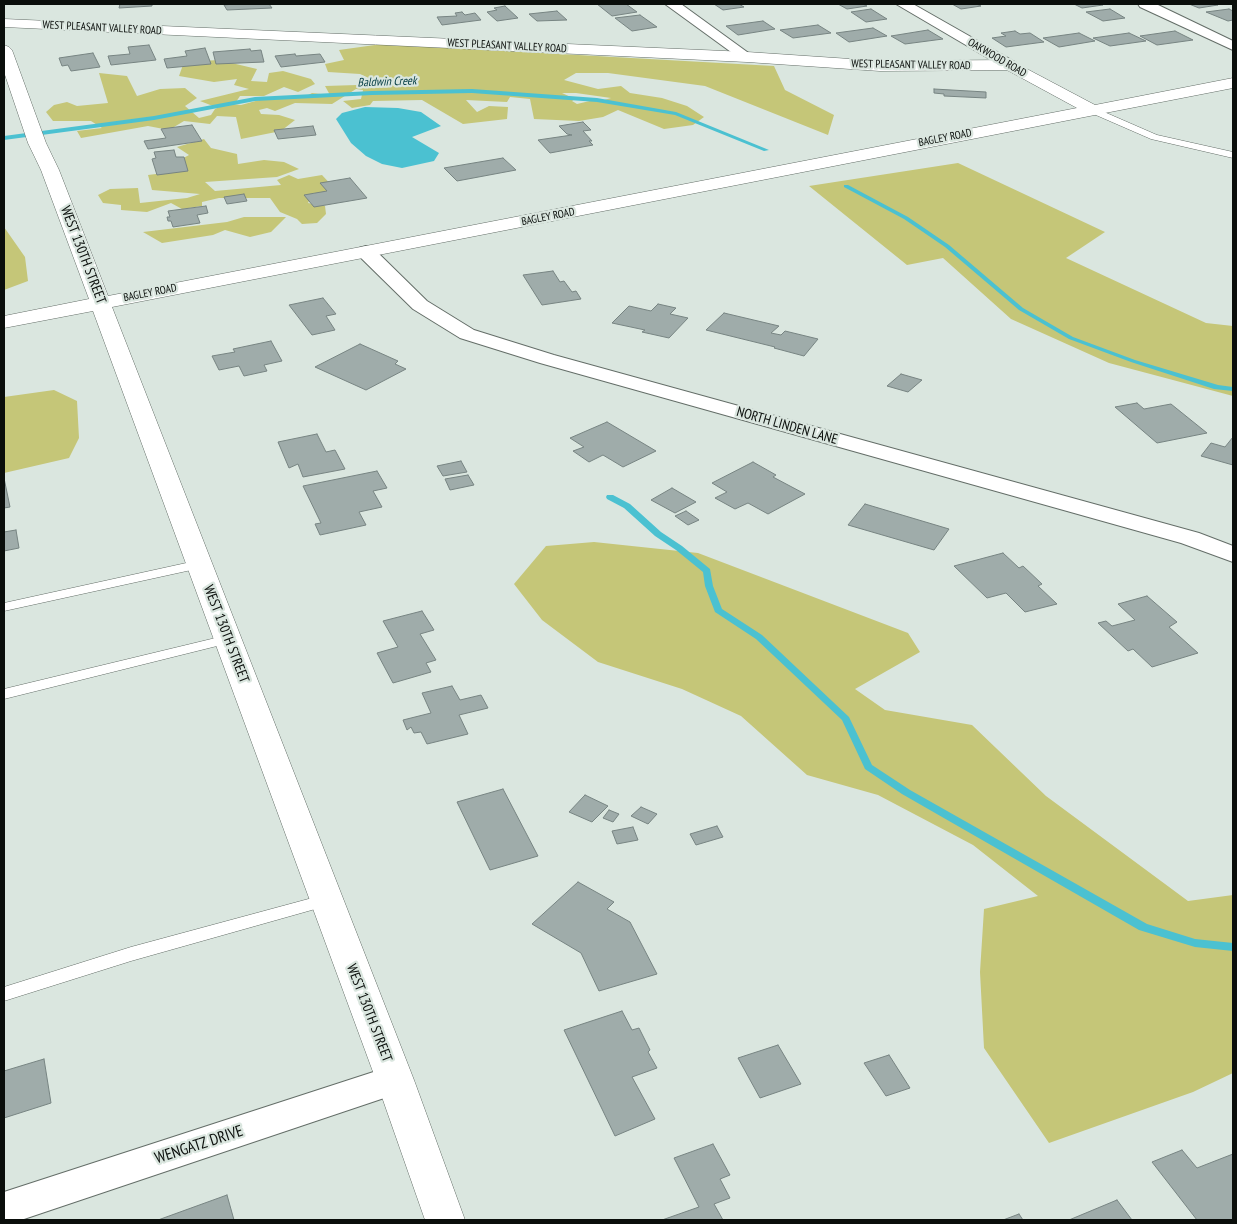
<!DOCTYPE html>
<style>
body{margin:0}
#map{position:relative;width:1237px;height:1224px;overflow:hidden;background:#dae6df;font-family:"PT Sans Narrow",sans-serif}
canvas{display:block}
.frame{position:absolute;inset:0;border:5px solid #0a0e0b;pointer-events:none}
</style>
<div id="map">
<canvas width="1237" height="1224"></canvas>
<div class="frame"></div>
</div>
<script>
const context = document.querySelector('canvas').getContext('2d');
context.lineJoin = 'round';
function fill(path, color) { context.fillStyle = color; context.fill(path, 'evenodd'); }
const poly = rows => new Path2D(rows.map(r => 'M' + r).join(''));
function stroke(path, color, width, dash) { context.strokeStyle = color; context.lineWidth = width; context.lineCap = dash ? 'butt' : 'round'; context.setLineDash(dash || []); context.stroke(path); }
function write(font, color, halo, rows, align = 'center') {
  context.font = font + ' "PT Sans Narrow",sans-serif'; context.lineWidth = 4.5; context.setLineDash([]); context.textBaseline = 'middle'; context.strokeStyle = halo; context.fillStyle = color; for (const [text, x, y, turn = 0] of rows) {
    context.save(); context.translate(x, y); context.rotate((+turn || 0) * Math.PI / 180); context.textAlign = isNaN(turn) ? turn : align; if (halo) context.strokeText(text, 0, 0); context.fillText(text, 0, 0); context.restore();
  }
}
const green = poly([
 [382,44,774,66,785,90,834,115,828,135,705,86,608,73,576,73,564,80,598,89,621,86,630,93,662,98,687,106,704,117,693,125,664,129,618,110,603,117,579,121,534,119,530,99,510,97,507,102,466,100,477,112,489,106,508,107,507,119,463,124,422,100,373,101,370,105,352,108,343,101,361,99,363,90,356,89,332,104,295,103,275,111,267,108,259,110,261,114,279,115,295,120,281,131,241,139,236,117,217,116,210,124,184,121,169,130,148,126,81,138,77,131,102,128,91,121,53,121,46,112,54,105,67,102,77,106,108,103,99,73,127,76,137,96,160,89,185,88,197,98,185,106,199,118,211,115,215,109,226,104,213,106,200,101,249,89,234,85,237,79,214,82,179,76,184,62,219,60,257,69,251,81,267,82,269,73,283,71,311,79,315,84,298,92,284,87,264,96,240,96,236,102,232,104,241,105,263,99,305,97,312,93,330,95,325,86,357,85,375,81,360,74,328,72,325,64,344,60,339,50],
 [562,93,576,93,611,98,597,102,594,100,577,104,572,101,575,99],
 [204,139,211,148,237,154,238,164,264,160,284,162,299,169,277,177,205,182,215,191,281,185,277,180,289,175,298,179,322,175,336,190,326,193,313,193,308,203,325,206,326,214,317,223,302,224,297,219,280,212,270,198,219,198,202,202,202,206,182,209,171,203,147,212,121,210,121,205,103,203,98,195,110,189,138,188,140,203,187,198,200,194,152,190,148,175,172,172,178,161,189,155,177,147],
 [958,163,1105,232,1066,258,1206,323,1233,326,1233,396,1109,363,1011,319,943,258,907,265,809,186],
 [244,217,286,217,271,232,250,237,225,230,213,235,162,243,143,232,227,222],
 [4,227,25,257,28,281,4,290],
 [54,390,77,401,79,438,69,458,4,473,4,397],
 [594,542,698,553,908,633,920,652,855,689,885,710,972,725,1046,796,1188,901,1233,895,1233,1073,1193,1092,1049,1143,984,1048,980,972,984,909,1038,896,973,845,878,795,807,775,741,716,682,689,598,662,542,620,514,584,546,546]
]);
const water = poly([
 [365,107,398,108,421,112,441,126,412,137,439,153,434,161,402,168,382,164,366,156,351,143,336,119,342,113]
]);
const stream = poly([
 [472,89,597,98,676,112,769,150,764,151,675,115,597,102,472,93,372,95,255,101,154,120,4,140,4,136,154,116,255,97,372,91,472,89],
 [844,185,848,185,908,217,949,245,1023,308,1073,337,1135,360,1218,385,1233,387,1233,391,1214,389,1131,362,1069,339,1019,310,945,247,904,219,844,187,844,185],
 [607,495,613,495,630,504,661,532,682,546,710,569,713,586,722,609,762,635,849,717,872,765,910,790,1147,924,1195,939,1233,943,1233,951,1195,947,1139,930,902,794,865,769,842,720,756,639,715,612,705,586,703,572,676,550,655,536,624,508,607,499,606,497,607,495]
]);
const building = poly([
 [120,4,152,4,152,6,119,8,120,4],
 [234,4,269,4,272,8,227,10,224,5,234,4],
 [597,4,626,4,637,12,612,16,597,4],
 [714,4,739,4,744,7,723,10,714,4],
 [838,4,863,4,867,6,847,9,838,4],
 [952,4,976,4,981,6,961,9,952,4],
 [1074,4,1101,4,1103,5,1082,8,1074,4],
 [1189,4,1215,4,1218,5,1199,8,1189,4],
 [505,6,518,18,497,21,487,12,497,10,494,8,505,6],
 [871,9,887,19,866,22,851,12,871,9],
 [1110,9,1125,18,1103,21,1086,12,1110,9],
 [1229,9,1233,11,1233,20,1228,21,1206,12,1229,9],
 [557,11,567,20,537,21,529,14,557,11],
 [462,12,465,15,475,13,481,20,442,25,437,17,457,16,455,13,462,12],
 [640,15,657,27,632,31,615,18,640,15],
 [763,21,775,29,738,35,726,26,763,21],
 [818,25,831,33,793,38,780,30,818,25],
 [873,28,887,36,849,42,836,33,873,28],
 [928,30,943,39,905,44,891,36,928,30],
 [1015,31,1020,34,1030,33,1044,42,1006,47,992,38,1006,36,1001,33,1015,31],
 [1175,31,1193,40,1157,45,1140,36,1175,31],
 [1079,33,1095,41,1059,47,1043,38,1079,33],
 [1129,33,1146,41,1110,46,1093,38,1129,33],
 [149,45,156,60,111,65,108,56,130,54,128,47,149,45],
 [205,48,211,64,167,68,164,59,187,56,185,51,205,48],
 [250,49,251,51,261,50,264,62,216,64,213,52,250,49],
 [93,53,100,67,71,71,68,65,62,66,59,58,93,53],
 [295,54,296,56,320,54,325,62,281,67,275,56,295,54],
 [934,89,986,92,986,98,944,96,944,94,934,93,934,89],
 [583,122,591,130,583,131,592,141,589,141,593,145,550,153,538,140,572,135,567,134,559,126,583,122],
 [192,125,202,141,148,149,144,141,166,138,161,129,192,125],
 [313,126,316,135,278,139,274,130,313,126],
 [174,150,176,157,184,157,188,171,157,175,152,159,156,158,154,152,174,150],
 [503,158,516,170,457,181,444,168,503,158],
 [350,178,367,198,314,207,304,195,327,191,320,183,350,178],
 [244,194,247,201,227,204,224,197,244,194],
 [206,206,208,213,197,215,200,223,173,227,171,221,168,221,167,217,170,217,168,211,206,206],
 [553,271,560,282,564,281,572,292,576,291,581,299,542,305,523,275,553,271],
 [323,298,336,314,326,316,335,330,312,335,289,305,323,298],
 [658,304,676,308,670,314,688,318,669,338,642,332,645,330,612,323,629,306,651,311,658,304],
 [724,313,779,326,771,333,781,335,785,331,818,339,804,356,774,348,775,347,706,330,724,313],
 [271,341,282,361,264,365,267,371,244,376,239,366,219,370,212,356,235,352,233,349,271,341],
 [360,344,398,361,395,364,406,369,366,390,315,367,360,344],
 [901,374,922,380,908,392,887,386,901,374],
 [1137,403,1144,409,1171,404,1207,433,1157,443,1115,407,1137,403],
 [607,422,656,451,623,467,603,455,589,462,573,451,584,447,570,438,607,422],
 [317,434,326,452,335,450,345,469,303,477,298,464,289,468,278,442,317,434],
 [1233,437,1233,465,1201,456,1211,443,1225,447,1233,437],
 [461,461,467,472,443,476,437,466,461,461],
 [753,462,776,475,773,477,805,494,768,514,748,503,735,509,715,498,727,492,712,483,753,462],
 [377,471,387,488,373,491,382,507,359,512,366,525,320,535,315,524,321,523,303,486,377,471],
 [468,475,474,485,450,490,445,479,468,475],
 [4,478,10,507,4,508,4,478],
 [672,488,696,502,675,513,651,500,672,488],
 [865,504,949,529,934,550,848,525,865,504],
 [686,511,699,520,688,525,675,516,686,511],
 [16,530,19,548,4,551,4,532,16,530],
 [1003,553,1019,568,1023,566,1042,584,1038,586,1057,604,1025,612,1006,593,987,598,954,566,1003,553],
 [1147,596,1177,622,1169,627,1198,653,1152,667,1133,649,1128,651,1098,623,1106,621,1112,626,1135,620,1118,604,1147,596],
 [422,611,434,630,420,634,436,660,426,663,431,672,393,683,377,653,398,647,383,621,422,611],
 [452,686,460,700,481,695,488,708,459,715,468,734,427,744,421,732,414,733,411,727,407,730,403,720,431,713,422,693,452,686],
 [503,789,538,856,490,870,457,802,503,789],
 [585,795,608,806,592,822,569,812,585,795],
 [641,807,657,814,648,824,631,816,641,807],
 [609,810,619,814,613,822,603,818,609,810],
 [717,826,723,837,696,845,690,834,717,826],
 [633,827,638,840,617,844,612,831,633,827],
 [578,882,614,902,607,909,630,922,657,974,599,991,581,953,532,924,578,882],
 [622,1011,632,1030,639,1028,650,1050,648,1052,657,1068,632,1077,655,1119,615,1136,564,1030,622,1011],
 [778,1045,801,1084,760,1098,738,1058,778,1045],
 [889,1055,910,1088,886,1096,864,1063,889,1055],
 [44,1059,51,1103,4,1118,4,1071,44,1059],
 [713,1144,730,1175,720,1179,730,1198,714,1204,723,1220,662,1220,699,1207,674,1158,713,1144],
 [1182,1150,1197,1168,1233,1154,1233,1220,1197,1220,1152,1162,1182,1150],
 [227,1195,234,1220,158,1220,227,1195],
 [1117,1200,1132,1220,1069,1220,1117,1200],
 [1019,1214,1023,1220,1003,1220,1019,1214]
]);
const lane = poly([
 [1089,108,1095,108,1157,135,1233,152,1233,158,1151,139,1089,112,1089,108],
 [200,560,207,564,205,567,4,611,4,603,200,560],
 [228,635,233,636,235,639,233,642,4,699,4,689,228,635],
 [327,894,333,896,335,900,333,904,131,961,4,1001,4,987,131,947,327,894]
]);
const street = poly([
 [665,4,681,4,754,57,752,60,742,60,665,4],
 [896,4,913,4,1015,62,1018,65,1015,68,1005,68,896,4],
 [1138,4,1156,4,1233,41,1233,50,1140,7,1138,4],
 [366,246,373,248,427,301,474,330,554,355,1199,533,1233,546,1233,562,1181,543,540,363,460,338,413,309,359,256,357,252,359,248,366,246],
 [395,1065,408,1070,413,1080,408,1090,21,1220,4,1220,4,1192,395,1065]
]);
const secondary = poly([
 [4,19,747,52,880,61,1010,60,1095,105,1233,78,1233,88,112,307,414,1080,465,1220,425,1220,376,1080,93,311,4,328,4,316,89,299,41,170,28,143,4,72,4,45,9,47,12,50,46,143,59,170,108,296,1077,108,1007,70,880,71,747,62,4,27,4,19]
]);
const farStreetnames = [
 ["WEST PLEASANT VALLEY ROAD",102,28,3],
 ["WEST PLEASANT VALLEY ROAD",507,46,3],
 ["OAKWOOD ROAD",997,58,30],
 ["WEST PLEASANT VALLEY ROAD",911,65,1],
 ["BAGLEY ROAD",945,138,-11],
 ["BAGLEY ROAD",548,217,-11],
 ["BAGLEY ROAD",150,293,-11]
];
const farWaternames = [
 ["Baldwin Creek",387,82,-2]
];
const streetNames = [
 ["WEST 130TH STREET",83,255,69],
 ["NORTH LINDEN LANE",787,426,16],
 ["WEST 130TH STREET",226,634,69],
 ["WEST 130TH STREET",369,1013,69]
];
const nearStreetnames = [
 ["WENGATZ DRIVE",199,1145,-18]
];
fill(green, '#c5c678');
fill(water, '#4bc1d1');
fill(stream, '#4bc1d1');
fill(building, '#9facaa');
stroke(building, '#778482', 1);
stroke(lane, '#646e68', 1);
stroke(street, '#646e68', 2);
stroke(secondary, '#646e68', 1);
fill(lane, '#fff');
fill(street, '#fff');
fill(secondary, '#fff');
write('11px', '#0a0e0b', '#dae6df', farStreetnames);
write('italic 12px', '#0a4148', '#dae6df', farWaternames);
write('14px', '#0a0e0b', '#dae6df', streetNames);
write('16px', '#0a0e0b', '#dae6df', nearStreetnames);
</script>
